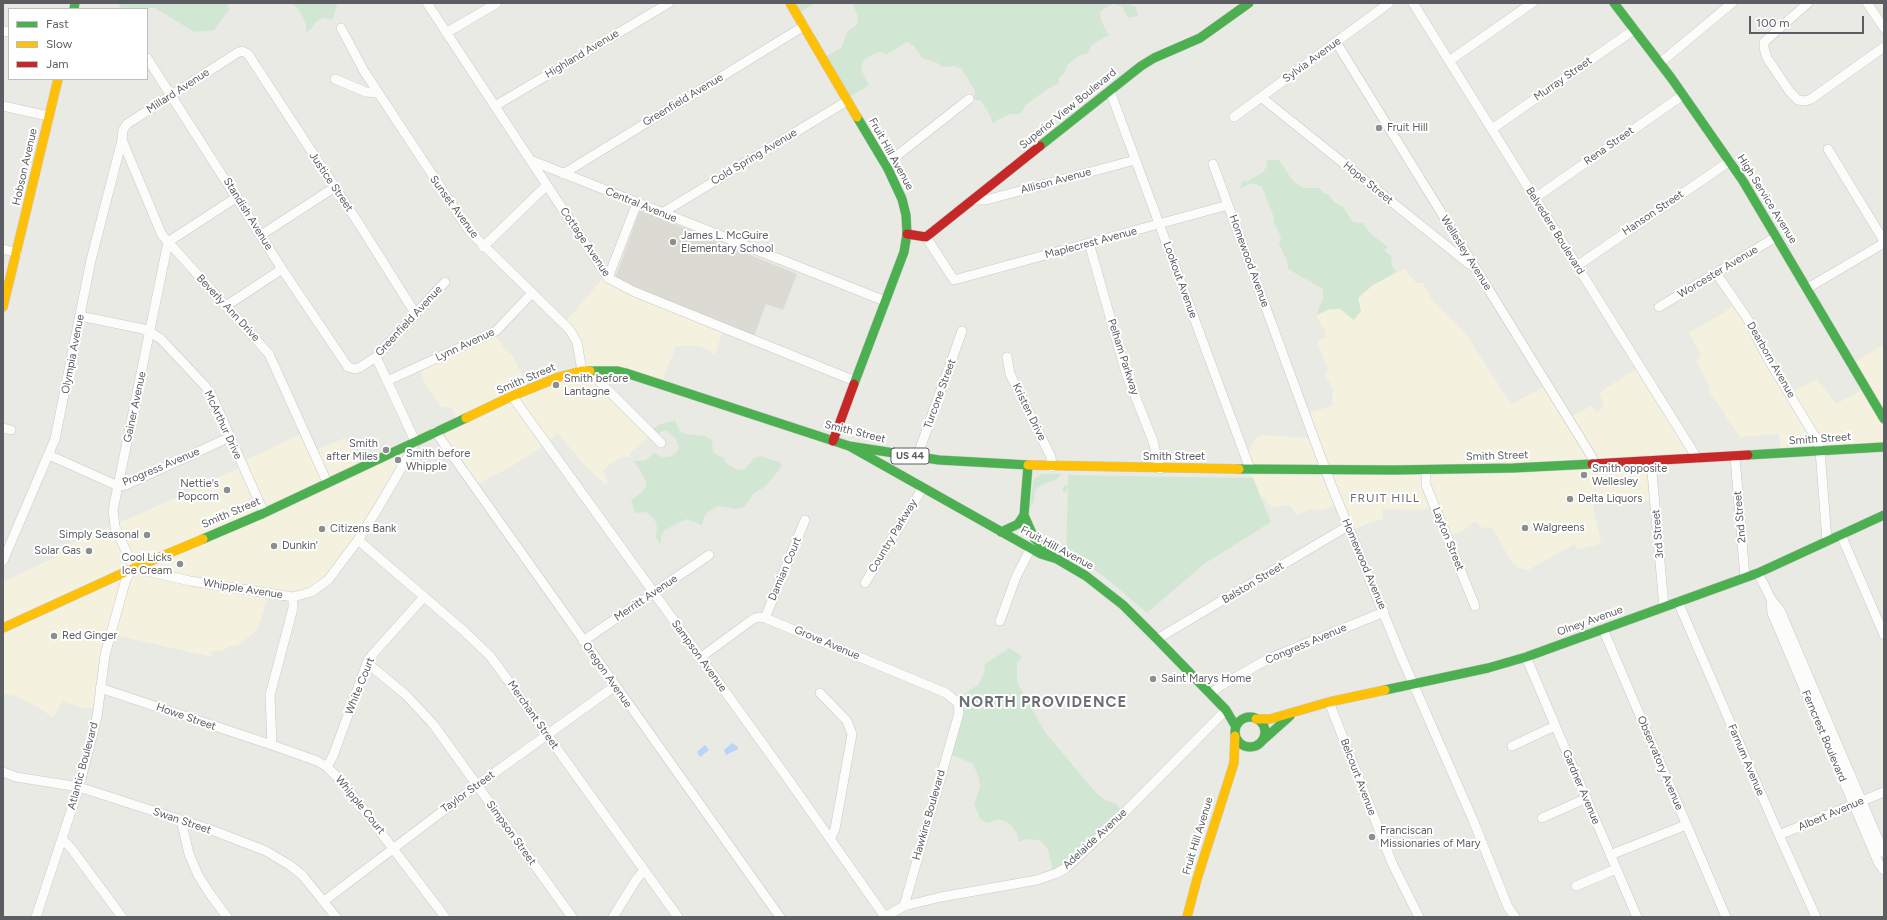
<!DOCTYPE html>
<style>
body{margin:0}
#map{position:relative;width:1887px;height:920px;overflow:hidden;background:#eaeae5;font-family:Figtree,sans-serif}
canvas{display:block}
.frame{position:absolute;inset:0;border:4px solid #5b5d63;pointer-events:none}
.legend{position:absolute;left:8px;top:8px;width:140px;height:72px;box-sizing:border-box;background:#fff;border:1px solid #bdbec1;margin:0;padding:5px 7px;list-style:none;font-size:12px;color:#5b5d63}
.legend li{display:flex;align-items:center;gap:8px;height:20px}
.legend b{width:20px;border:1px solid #bdbec1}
.scale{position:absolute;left:1749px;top:16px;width:115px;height:18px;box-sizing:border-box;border:2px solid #5b5d63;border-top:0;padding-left:5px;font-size:12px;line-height:14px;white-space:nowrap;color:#5b5d63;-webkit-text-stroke:3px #fff;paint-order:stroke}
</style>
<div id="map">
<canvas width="1887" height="920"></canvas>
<div class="frame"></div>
<ul class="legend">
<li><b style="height:5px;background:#4caf50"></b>Fast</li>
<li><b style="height:5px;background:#ffc107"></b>Slow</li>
<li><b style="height:5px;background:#c62828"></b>Jam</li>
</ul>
<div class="scale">100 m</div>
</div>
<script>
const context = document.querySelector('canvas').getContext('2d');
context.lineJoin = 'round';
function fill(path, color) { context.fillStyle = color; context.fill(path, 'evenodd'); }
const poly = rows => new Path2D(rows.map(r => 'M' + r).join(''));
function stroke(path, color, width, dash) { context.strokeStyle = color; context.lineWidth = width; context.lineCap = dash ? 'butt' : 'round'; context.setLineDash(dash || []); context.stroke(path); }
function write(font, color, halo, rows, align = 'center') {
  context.font = font + ' Figtree,sans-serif'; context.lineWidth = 4; context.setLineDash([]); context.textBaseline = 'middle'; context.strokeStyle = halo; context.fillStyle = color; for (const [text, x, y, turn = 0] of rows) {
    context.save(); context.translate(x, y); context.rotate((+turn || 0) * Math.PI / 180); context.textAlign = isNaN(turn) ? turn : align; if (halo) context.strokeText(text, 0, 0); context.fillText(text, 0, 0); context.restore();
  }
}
const commercial = poly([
 [1405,269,1416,283,1423,283,1431,299,1465,333,1511,404,1548,385,1569,418,1591,406,1598,413,1604,404,1599,394,1602,391,1639,367,1695,460,1653,464,1654,501,1592,500,1601,543,1578,550,1574,544,1528,570,1516,567,1511,561,1493,529,1490,527,1482,528,1475,521,1464,530,1448,536,1436,505,1420,510,1383,509,1383,519,1366,524,1351,531,1337,505,1321,510,1309,509,1297,515,1289,505,1271,507,1264,497,1256,496,1253,491,1252,472,1246,458,1254,441,1261,435,1307,438,1317,449,1306,414,1334,405,1332,401,1333,390,1325,374,1328,369,1317,341,1325,338,1325,331,1316,315,1330,309,1361,311,1357,298,1373,285,1397,272],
 [604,277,723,330,716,352,714,354,700,346,676,346,661,384,593,373,648,431,647,438,630,453,630,457,621,457,609,465,603,471,608,483,605,484,588,469,558,433,545,445,512,466,474,486,437,435,458,423,452,408,445,406,442,408,425,384,420,369,494,334,504,348,513,356,529,390,580,374,580,354,563,325],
 [1735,302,1790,393,1817,379,1836,404,1865,388,1852,364,1884,344,1884,446,1781,452,1779,434,1740,437,1709,391,1711,389,1696,361,1701,355,1689,333,1725,312],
 [305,432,313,451,345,438,359,466,411,445,336,574,296,600,267,599,258,628,242,643,236,646,230,646,222,651,211,651,212,657,111,634,98,708,82,708,63,701,53,717,34,705,16,696,3,694,3,580,5,581,54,558,58,549,151,509,237,469,248,459]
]);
const education = poly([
 [640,210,797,274,783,310,766,304,754,336,628,285,615,279]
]);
const green = poly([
 [118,3,226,3,230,9,214,30,194,32,155,8,121,9],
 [291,3,338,3,332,20,323,18,317,21,312,28,306,33,306,24,298,9],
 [790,3,815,3,797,15],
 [852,3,1127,3,1136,7,1138,16,1128,18,1122,7,1114,4,1103,9,1100,13,1101,21,1109,35,1092,45,1088,53,1080,55,1067,65,1065,72,1059,78,1059,83,1046,90,1026,105,1020,114,1009,114,992,123,991,117,981,101,974,99,975,91,962,69,955,66,944,67,935,62,922,58,913,45,907,42,886,55,881,52,875,53,864,60,861,67,862,71,869,85,847,99,823,58,841,48,848,31,857,25,858,17],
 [1266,160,1279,160,1293,181,1304,188,1319,188,1324,193,1329,195,1334,202,1343,207,1352,221,1358,223,1363,223,1370,233,1388,247,1384,250,1391,256,1392,266,1397,272,1373,285,1358,298,1361,311,1354,320,1340,309,1330,309,1316,315,1323,299,1323,289,1288,269,1287,261,1279,244,1281,237,1274,223,1274,218,1262,187,1253,183,1240,188,1242,182,1248,181,1263,172,1267,166],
 [675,420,679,430,684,434,704,436,712,440,713,452,718,456,724,457,726,463,737,470,745,469,754,458,761,456,774,461,779,461,782,466,765,487,754,493,744,507,735,509,719,506,709,511,705,515,702,525,687,519,665,530,661,536,661,545,656,537,657,528,655,520,646,512,635,513,631,500,643,491,646,486,646,481,634,461,644,461,655,453,662,457,669,457,675,454,679,448,676,439,666,430,657,434,649,431,661,424],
 [1041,474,1061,474,1057,479,1038,487,1035,491,1034,502,1030,507,1033,480],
 [1068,475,1253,478,1271,522,1204,564,1147,613,1106,578,1089,566,1066,553,1068,488,1066,492,1062,492,1064,485,1068,486],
 [1009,648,1019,654,1022,658,1017,663,1017,682,1045,732,1097,794,1104,799,1116,804,1126,814,1054,876,1048,850,1042,842,1038,840,1027,839,1019,842,1017,833,1010,824,1003,820,995,820,989,823,981,820,974,805,980,787,979,778,973,764,950,754,960,712,955,700,978,685,984,673,985,664]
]);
const water = poly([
 [732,743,738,747,738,749,726,755,724,750],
 [705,745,709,750,700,757,697,752]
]);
const street = poly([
 [427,3,608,278,635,292,855,381],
 [1413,3,1697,458],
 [1808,3,1764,42,1764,48,1767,58,1790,92,1798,100,1805,101,1811,99,1884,47],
 [1867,3,1884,28],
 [341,28,364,71,470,232,569,329,577,342,582,371],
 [3,31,9,32],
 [446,33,497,3],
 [1336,42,1592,457,1594,464],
 [147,58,282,269,348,367,355,369,359,368,376,357,445,282],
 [1449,61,1532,3],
 [1660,63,1732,3],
 [335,79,366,92,378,93],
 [1110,91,1250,469],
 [1261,97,1469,264],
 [3,106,48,116],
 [495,106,669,3],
 [1234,117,1389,3],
 [1492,129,1635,29],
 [122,140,162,235,269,354,327,482],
 [1828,149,1884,241],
 [530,160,885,301],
 [1213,164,1330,482,1401,656,1473,820,1508,907,1515,917],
 [885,165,969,99],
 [563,174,804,26],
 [1535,198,1683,95],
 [975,200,986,200,1135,160],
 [662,213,847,101],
 [261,235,335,187],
 [926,237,954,280,1228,205],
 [1089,243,1126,373,1153,441,1160,469],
 [483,247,547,185],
 [3,249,17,253],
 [1577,266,1730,161],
 [1716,273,1747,318,1768,359,1816,438,1820,450,1827,541],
 [608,278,637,203],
 [1808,288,1884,243],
 [226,306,282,269],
 [1659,307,1776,237],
 [80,316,143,329,150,332,161,339,205,386,211,394,264,513],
 [1007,357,1010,374,1051,457,1052,467],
 [593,371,599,381,661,443],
 [387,381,496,331,532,293],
 [512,396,786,776,885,917],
 [3,428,11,430],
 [435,431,780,917],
 [49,455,118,486,126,485,230,437],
 [917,457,962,331],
 [1735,457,1745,578],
 [1651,461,1664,607],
 [1426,470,1426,485,1475,606],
 [1841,535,1884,635],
 [358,540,464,631,491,657,678,917],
 [3,561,55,439,91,260,122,140,123,130,127,124,237,53,242,51,248,54,361,227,415,313],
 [134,568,190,581,293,597,311,592,328,580,358,540,381,503,410,453,415,441,376,357],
 [134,568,115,527,113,510,168,242,237,197],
 [1758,573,1771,599,1780,610,1884,853],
 [865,583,922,489],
 [1771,599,1772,613,1879,864,1884,870],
 [1678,602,1779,835,1816,917],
 [765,618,805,520],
 [1000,621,1016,577,1031,548],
 [1603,629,1726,917],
 [1157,639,1348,526],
 [583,641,709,555],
 [1526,657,1637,917],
 [700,658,753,619,759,617,765,618,946,693,958,703,959,713,904,906,885,917],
 [367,663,406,695,433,724,572,917],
 [100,688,272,745,317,761,327,767,344,784,445,917],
 [820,693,847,721,852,734,835,829,830,839],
 [1210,694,1222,685,1268,659,1384,612],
 [1329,702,1392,863,1419,917],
 [272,745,270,695,293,608,293,597],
 [1512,746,1555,726],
 [327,767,333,756,367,663,372,655,424,597],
 [3,772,16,777,79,787,209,829,266,851,291,866,303,876,336,917],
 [1542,818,1587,798],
 [181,820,189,854,198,875,210,894,227,917],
 [1779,835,1884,792],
 [62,839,71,848,122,917],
 [1610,855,1686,825],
 [1576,886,1616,869],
 [324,901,476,786,615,686],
 [904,906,941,897,1037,880,1057,873,1066,868,1106,831,1226,710],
 [36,917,79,787,97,717,105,655,126,579,133,569],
 [613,917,636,880,644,870]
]);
const fast = poly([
 [1614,3,1672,79,1743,181,1884,419],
 [74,9,75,3],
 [1040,146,1141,66,1154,58,1200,38,1249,3],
 [590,371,618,371,626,373,849,446,939,460,1028,465],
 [854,384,904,252,907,234,906,215,902,199,888,169,857,117],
 [851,447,1041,554,1057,559,1086,576,1123,605,1157,639,1226,710,1236,727],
 [1748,455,1884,447],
 [1028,466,1024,515,1034,538,1052,555],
 [1239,469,1394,470,1513,468,1592,464],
 [1001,532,1018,524,1024,515],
 [203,539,264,513,466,418],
 [1385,690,1488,668,1526,657,1758,573,1884,515],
 '1235 732a15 15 0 1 1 30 0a15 15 0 1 1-30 0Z',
 [1262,741,1290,716]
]);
const slow = poly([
 [790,3,857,117],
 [3,307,58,79],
 [466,418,512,396,559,377,582,371,590,371],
 [1028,465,1239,469],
 [3,628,134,568,203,539],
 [1256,719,1270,719,1329,702,1385,690],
 [1187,917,1197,879,1234,763,1235,736]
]);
const jam = poly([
 [907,234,926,237,1040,146],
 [833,441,854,384],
 [1592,464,1748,455]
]);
const markers = [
 [1379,128,4,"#8d8e90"],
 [673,242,4,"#8d8e90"],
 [556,385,4,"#8d8e90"],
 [386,450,4,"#8d8e90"],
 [398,460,4,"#8d8e90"],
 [1584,475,4,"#8d8e90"],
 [227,490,4,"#8d8e90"],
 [1570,499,4,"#8d8e90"],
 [1525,528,4,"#8d8e90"],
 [322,529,4,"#8d8e90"],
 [147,535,4,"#8d8e90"],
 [274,546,4,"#8d8e90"],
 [89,551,4,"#8d8e90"],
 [180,564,4,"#8d8e90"],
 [54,636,4,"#8d8e90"],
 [1153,679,4,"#8d8e90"],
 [1372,837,4,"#8d8e90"]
];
const shields = [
 [910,456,38]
];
const shieldNames = [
 ["US 44",910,456]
];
const streetNames = [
 ["Highland Avenue",582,54,-31],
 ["Sylvia Avenue",1312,60,-36],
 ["Murray Street",1563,79,-35],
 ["Millard Avenue",178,91,-33],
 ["Greenfield Avenue",683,100,-31],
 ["Superior View Boulevard",1068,109,-39],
 ["Rena Street",1609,146,-35],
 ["Fruit Hill Avenue",891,154,61],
 ["Cold Spring Avenue",754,157,-31],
 ["Hobson Avenue",25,167,-77],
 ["Allison Avenue",1056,181,-15],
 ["Justice Street",331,182,56],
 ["Hope Street",1368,183,39],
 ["High Service Avenue",1767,199,58],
 ["Central Avenue",641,205,22],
 ["Sunset Avenue",454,207,54],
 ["Hanson Street",1653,213,-34],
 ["Standish Avenue",248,214,58],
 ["Belvedere Boulevard",1555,231,58],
 ["Cottage Avenue",585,242,56],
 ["Maplecrest Avenue",1091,243,-15],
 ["Wellesley Avenue",1466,253,58],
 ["Homewood Avenue",1249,261,70],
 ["Worcester Avenue",1718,272,-31],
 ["Lookout Avenue",1180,280,70],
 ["Beverly Ann Drive",228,308,47],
 ["Greenfield Avenue",409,321,-47],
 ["Lynn Avenue",465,345,-25],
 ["Olympia Avenue",73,354,-79],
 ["Pelham Parkway",1123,357,72],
 ["Dearborn Avenue",1771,360,60],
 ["Smith Street",526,379,-23],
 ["Turcone Street",940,394,-70],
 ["Gainer Avenue",135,407,-78],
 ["Kristen Drive",1029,412,64],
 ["McArthur Drive",223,425,65],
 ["Smith Street",855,432,14],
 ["Smith Street",1820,439,-4],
 ["Smith Street",1497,456,-2],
 ["Smith Street",1174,457],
 ["Progress Avenue",161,467,-23],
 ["Smith Street",231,513,-23],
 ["2nd Street",1740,517,-95],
 ["3rd Street",1658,534,-95],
 ["Country Parkway",893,536,-59],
 ["Layton Street",1448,539,68],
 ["Fruit Hill Avenue",1057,548,28],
 ["Homewood Avenue",1364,564,67],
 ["Damian Court",785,569,-67],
 ["Balston Street",1253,583,-31],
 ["Whipple Avenue",243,589,9],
 ["Merritt Avenue",646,598,-34],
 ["Olney Avenue",1590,621,-20],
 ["Grove Avenue",827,643,23],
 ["Congress Avenue",1306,644,-23],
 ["Sampson Avenue",699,656,54],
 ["Oregon Avenue",607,675,55],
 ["White Court",360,686,-68],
 ["Merchant Street",533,715,55],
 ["Howe Street",186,717,19],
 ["Ferncrest Boulevard",1824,736,67],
 ["Farnum Avenue",1746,760,67],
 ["Observatory Avenue",1660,763,67],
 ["Atlantic Boulevard",83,766,-75],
 ["Belcourt Avenue",1358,777,69],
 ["Gardner Avenue",1581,787,67],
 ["Taylor Street",468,792,-36],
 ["Whipple Court",360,805,51],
 ["Albert Avenue",1831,814,-23],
 ["Hawkins Boulevard",929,815,-74],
 ["Swan Street",182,821,19],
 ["Simpson Street",511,833,54],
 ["Fruit Hill Avenue",1198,836,-73],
 ["Adelaide Avenue",1095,839,-43]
];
const poiNames = [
 ["Fruit Hill",1387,128],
 ["James L. McGuire",681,236],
 ["Elementary School",681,249],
 ["Smith before",564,379],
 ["Lantagne",564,392],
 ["Smith",378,444,"right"],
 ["after Miles",378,457,"right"],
 ["Smith before",406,454],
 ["Whipple",406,467],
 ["Smith opposite",1592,469],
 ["Wellesley",1592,482],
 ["Nettie's",219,484,"right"],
 ["Popcorn",219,497,"right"],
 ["Delta Liquors",1578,499],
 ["Walgreens",1533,528],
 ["Citizens Bank",330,529],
 ["Simply Seasonal",139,535,"right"],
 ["Dunkin'",282,546],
 ["Solar Gas",81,551,"right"],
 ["Cool Licks",172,558,"right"],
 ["Ice Cream",172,571,"right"],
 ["Red Ginger",62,636],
 ["Saint Marys Home",1161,679],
 ["Franciscan",1380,831],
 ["Missionaries of Mary",1380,844]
];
const neighbourhoodNames = [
 ["FRUIT HILL",1385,498]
];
const districtNames = [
 ["NORTH PROVIDENCE",1043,703]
];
fill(commercial, '#f4f2de');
fill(education, '#dbdad3');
fill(green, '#d2e7d3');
fill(water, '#b8d4f6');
stroke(street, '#c8c8c7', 10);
stroke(fast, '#c7c8c7', 10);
stroke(slow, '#c7c8c7', 10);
stroke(jam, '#c7c8c7', 10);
stroke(street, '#fcfcfb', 9);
stroke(fast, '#4caf50', 9);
stroke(slow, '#ffc107', 9);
stroke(jam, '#c62828', 9);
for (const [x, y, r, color] of markers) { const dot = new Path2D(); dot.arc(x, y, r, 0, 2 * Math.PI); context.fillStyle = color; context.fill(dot); stroke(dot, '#fff', 1.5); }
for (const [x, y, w] of shields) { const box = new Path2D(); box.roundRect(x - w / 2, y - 8, w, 16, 3); context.fillStyle = '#fff'; context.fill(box); stroke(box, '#5b5d63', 1); }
write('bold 10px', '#5b5d63', null, shieldNames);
write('11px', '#5b5d63', '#fff', streetNames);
write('11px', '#5b5d63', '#fff', poiNames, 'left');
context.letterSpacing = '1px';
write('12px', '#6c6f75', '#fff', neighbourhoodNames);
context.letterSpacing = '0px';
context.letterSpacing = '1px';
write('bold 15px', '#6c6f75', '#fff', districtNames);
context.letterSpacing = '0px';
</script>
